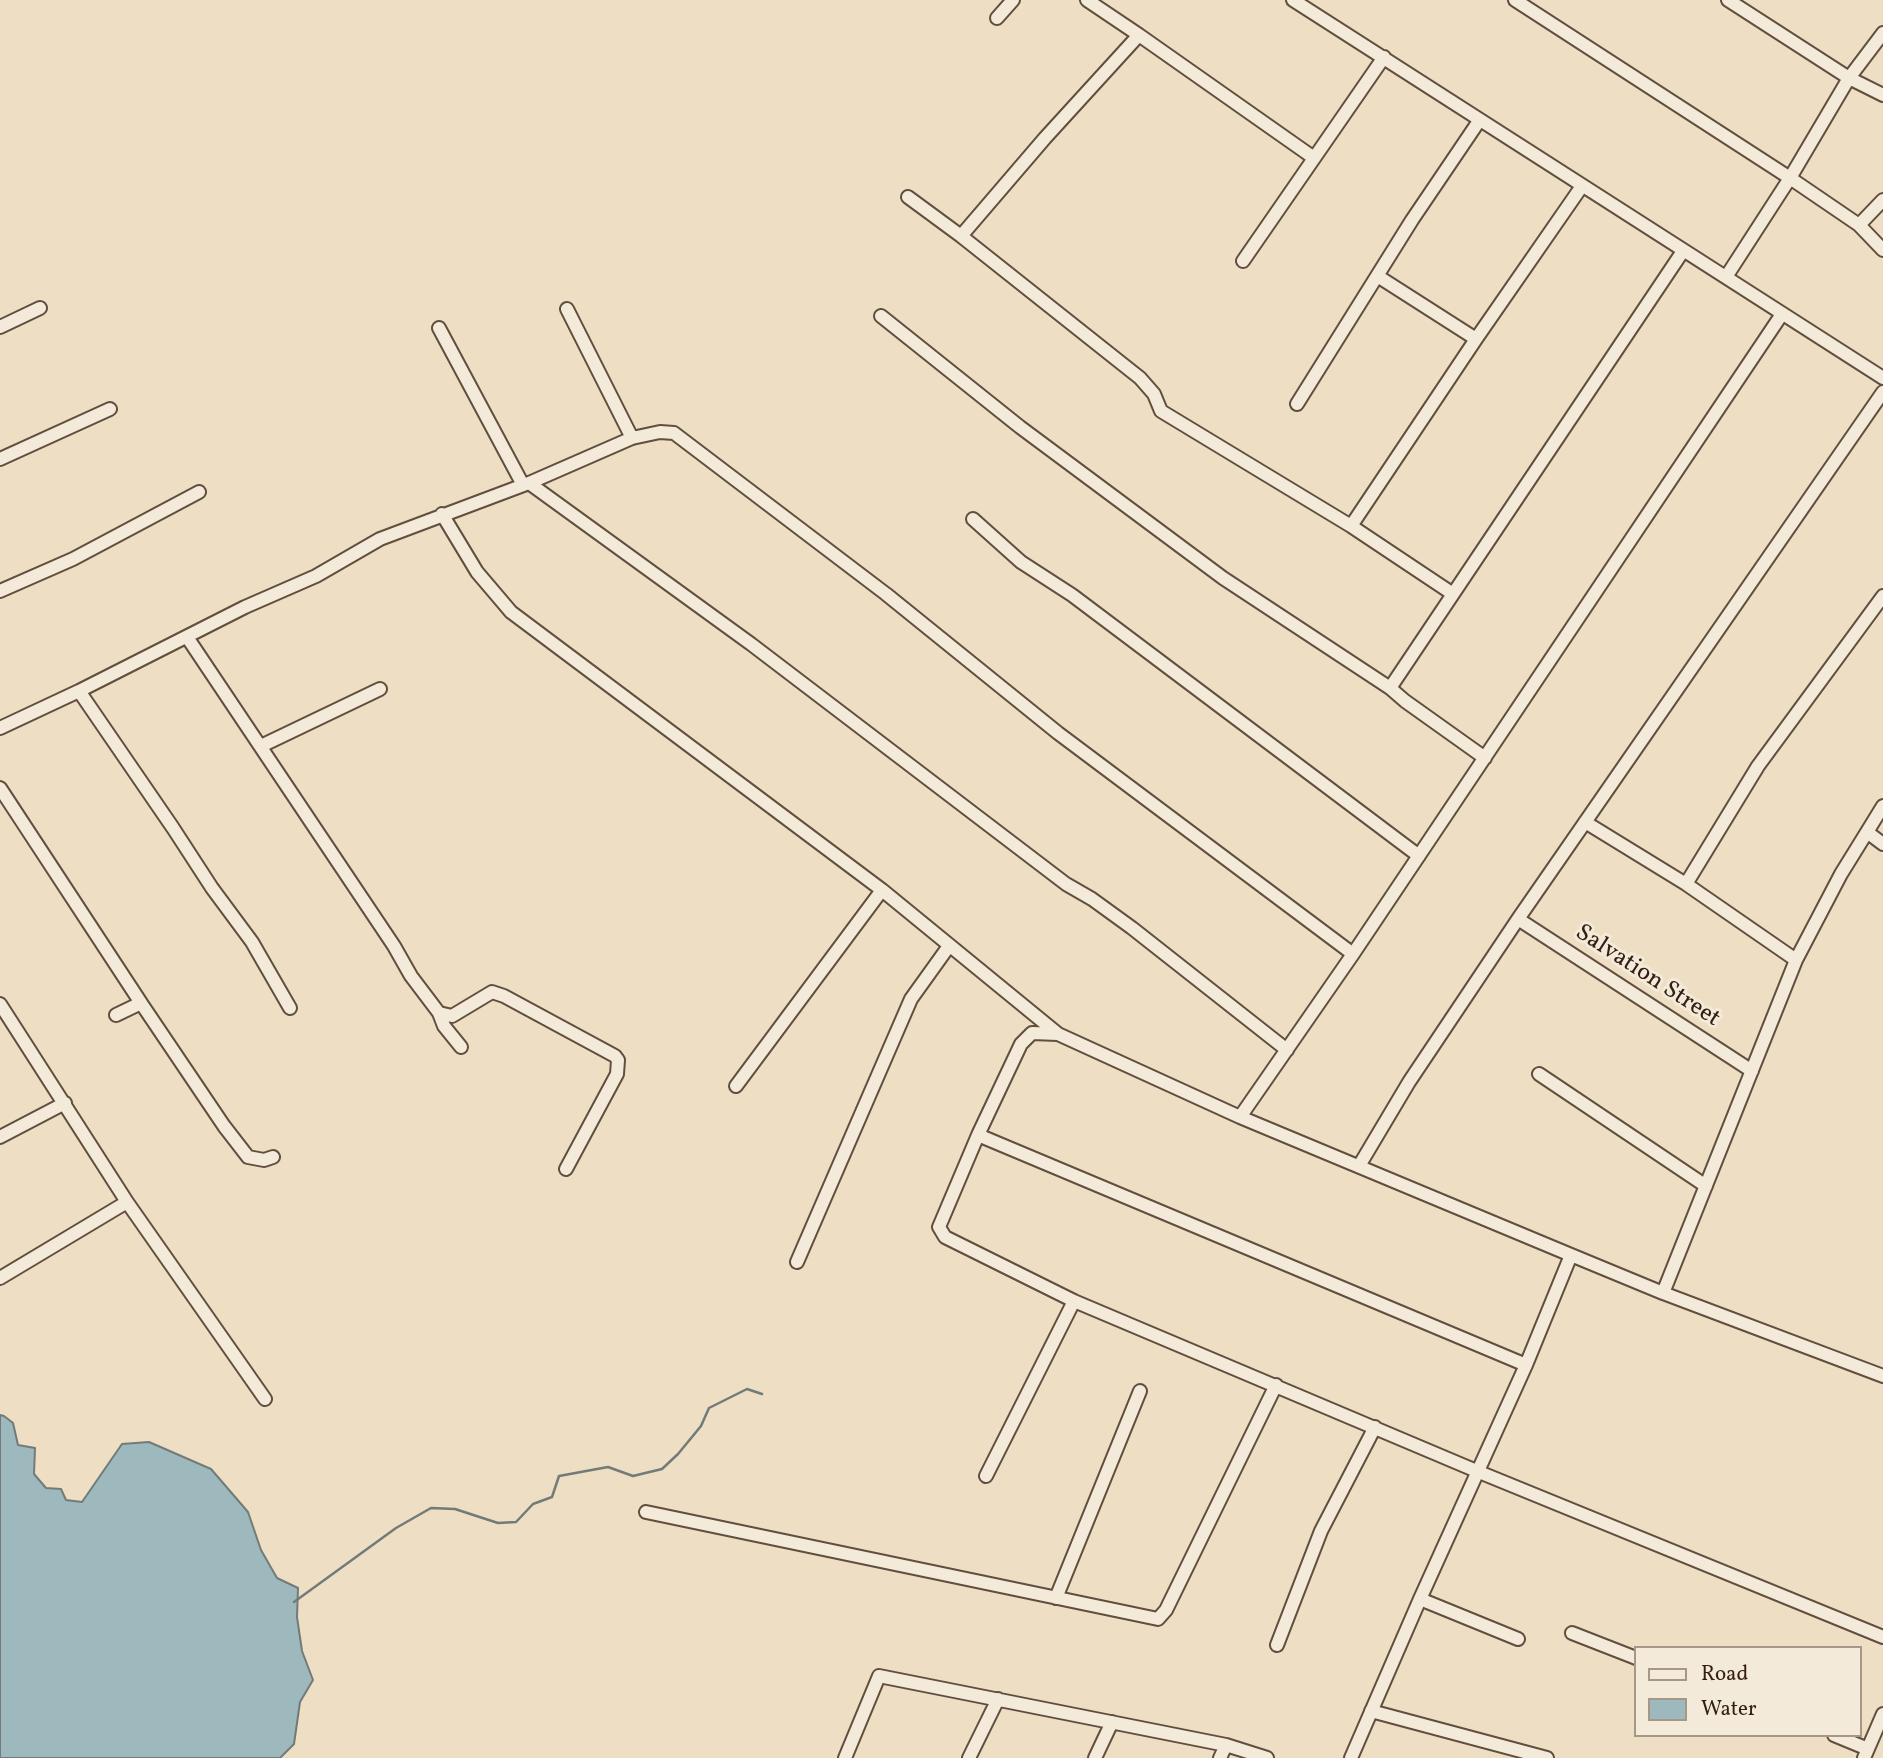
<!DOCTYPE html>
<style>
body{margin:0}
#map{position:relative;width:1883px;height:1758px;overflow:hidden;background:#eddec4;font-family:Vollkorn,serif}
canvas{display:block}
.legend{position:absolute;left:1634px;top:1646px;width:228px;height:91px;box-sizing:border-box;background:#f3ead9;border:2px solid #a69889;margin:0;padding:9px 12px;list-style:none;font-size:21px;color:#331e12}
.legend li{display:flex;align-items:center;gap:14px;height:35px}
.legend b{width:35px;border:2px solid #a69889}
</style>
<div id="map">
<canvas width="1883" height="1758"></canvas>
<ul class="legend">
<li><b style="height:9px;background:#f3ead9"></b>Road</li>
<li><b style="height:19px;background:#9eb9be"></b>Water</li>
</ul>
</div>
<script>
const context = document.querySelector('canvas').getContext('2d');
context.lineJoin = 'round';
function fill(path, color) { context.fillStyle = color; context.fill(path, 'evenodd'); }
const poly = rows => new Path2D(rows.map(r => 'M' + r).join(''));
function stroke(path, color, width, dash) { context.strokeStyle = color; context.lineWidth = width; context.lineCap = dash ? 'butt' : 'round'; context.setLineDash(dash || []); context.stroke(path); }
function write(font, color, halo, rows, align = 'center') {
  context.font = font + ' Vollkorn,serif'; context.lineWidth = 6; context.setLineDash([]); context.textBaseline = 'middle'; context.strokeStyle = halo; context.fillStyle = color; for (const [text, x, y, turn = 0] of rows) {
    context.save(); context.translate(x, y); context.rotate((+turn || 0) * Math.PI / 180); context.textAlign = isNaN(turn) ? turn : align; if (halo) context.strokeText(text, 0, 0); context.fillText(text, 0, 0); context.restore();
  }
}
const water = poly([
 [0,1415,4,1416,13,1423,18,1445,35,1448,34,1474,46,1488,61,1489,66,1500,82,1502,122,1444,149,1442,211,1469,248,1512,261,1550,277,1578,298,1588,297,1617,302,1651,313,1680,300,1702,294,1744,280,1758,0,1758,0,1415]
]);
const stream = poly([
 [294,1602,396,1528,431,1508,455,1509,498,1523,516,1522,533,1504,552,1497,559,1476,608,1467,633,1476,662,1469,678,1454,701,1426,709,1408,747,1389,762,1394]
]);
const street = poly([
 [1087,0,1139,35],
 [1293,0,1883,378],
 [1515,0,1790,178,1859,225,1883,250],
 [1728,0,1849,78,1883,95],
 [997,18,1013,0],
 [908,197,961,236,1140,378,1154,394,1161,411,1351,526,1453,594],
 [1859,225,1883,200],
 [961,236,1045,138,1139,35,1314,158],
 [1243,261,1384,57],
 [1379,277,1476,339],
 [1726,277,1790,178,1849,78,1883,33],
 [567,309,632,438],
 [881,316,1020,427,1223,578,1390,688,1405,701,1485,758],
 [0,327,40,308],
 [439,328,523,485],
 [1297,404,1412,220,1479,121],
 [0,459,110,409],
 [529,483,751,644,1066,884,1092,899,1132,928,1287,1050],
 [442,514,477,572,511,612,882,890,1058,1034],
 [973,519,1021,562,1072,595,1419,856],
 [1351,526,1476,339,1582,186],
 [0,591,73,559,199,492],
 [187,637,394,946,411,976,439,1013,444,1026,461,1047],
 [1390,688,1683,251],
 [79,691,173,828,212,888,252,942,290,1008],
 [0,728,79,691,245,607,316,576,380,539,529,483,632,438,660,432,674,433,886,594,1058,733,1353,954],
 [261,746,380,689],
 [0,788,141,1003,116,1015],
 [1883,806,1867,832,1883,844],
 [1585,822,1686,884,1796,960],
 [1686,884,1758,766,1883,596],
 [1518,919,1752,1071],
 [141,1003,224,1126,248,1157,264,1160,273,1157],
 [0,1004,127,1202,0,1278],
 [439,1013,452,1016,492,992,504,996,615,1056,618,1060,617,1074,566,1169],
 [1539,1074,1706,1186],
 [736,1086,882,890],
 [1240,1117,1353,954,1782,314],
 [978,1135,939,1227,945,1237,1074,1301,1479,1472,1883,1637],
 [0,1137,65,1103],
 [1359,1166,1409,1082,1518,919,1883,392],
 [127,1202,265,1399],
 [797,1262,911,999,949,946],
 [1663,1293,1796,960,1841,874,1867,832],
 [1526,1365,978,1135,1021,1044,1032,1033,1058,1034,1240,1117,1571,1255,1663,1293,1883,1376],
 [986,1476,1074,1301],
 [646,1512,1158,1619,1166,1610,1276,1385],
 [1056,1598,1140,1391],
 [1420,1599,1518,1639],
 [1572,1633,1636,1658],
 [1277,1645,1321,1531,1375,1427],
 [1371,1711,1547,1758],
 [1834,1735,1868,1749],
 [845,1758,879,1676,1226,1745,1267,1758],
 [969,1758,998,1699],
 [1095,1758,1112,1722],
 [1220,1758,1226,1745],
 [1351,1758,1420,1599,1526,1365,1571,1255],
 [1864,1758,1883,1714]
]);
const streetNames = [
 ["Salvation Street",1647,977,33]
];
fill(water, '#9eb9be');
stroke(water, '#737b79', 2);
stroke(stream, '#737b79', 2.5);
stroke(street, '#624e3e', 16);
stroke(street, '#f3ead9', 12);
write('24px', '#331e12', '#f3ead9', streetNames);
</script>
